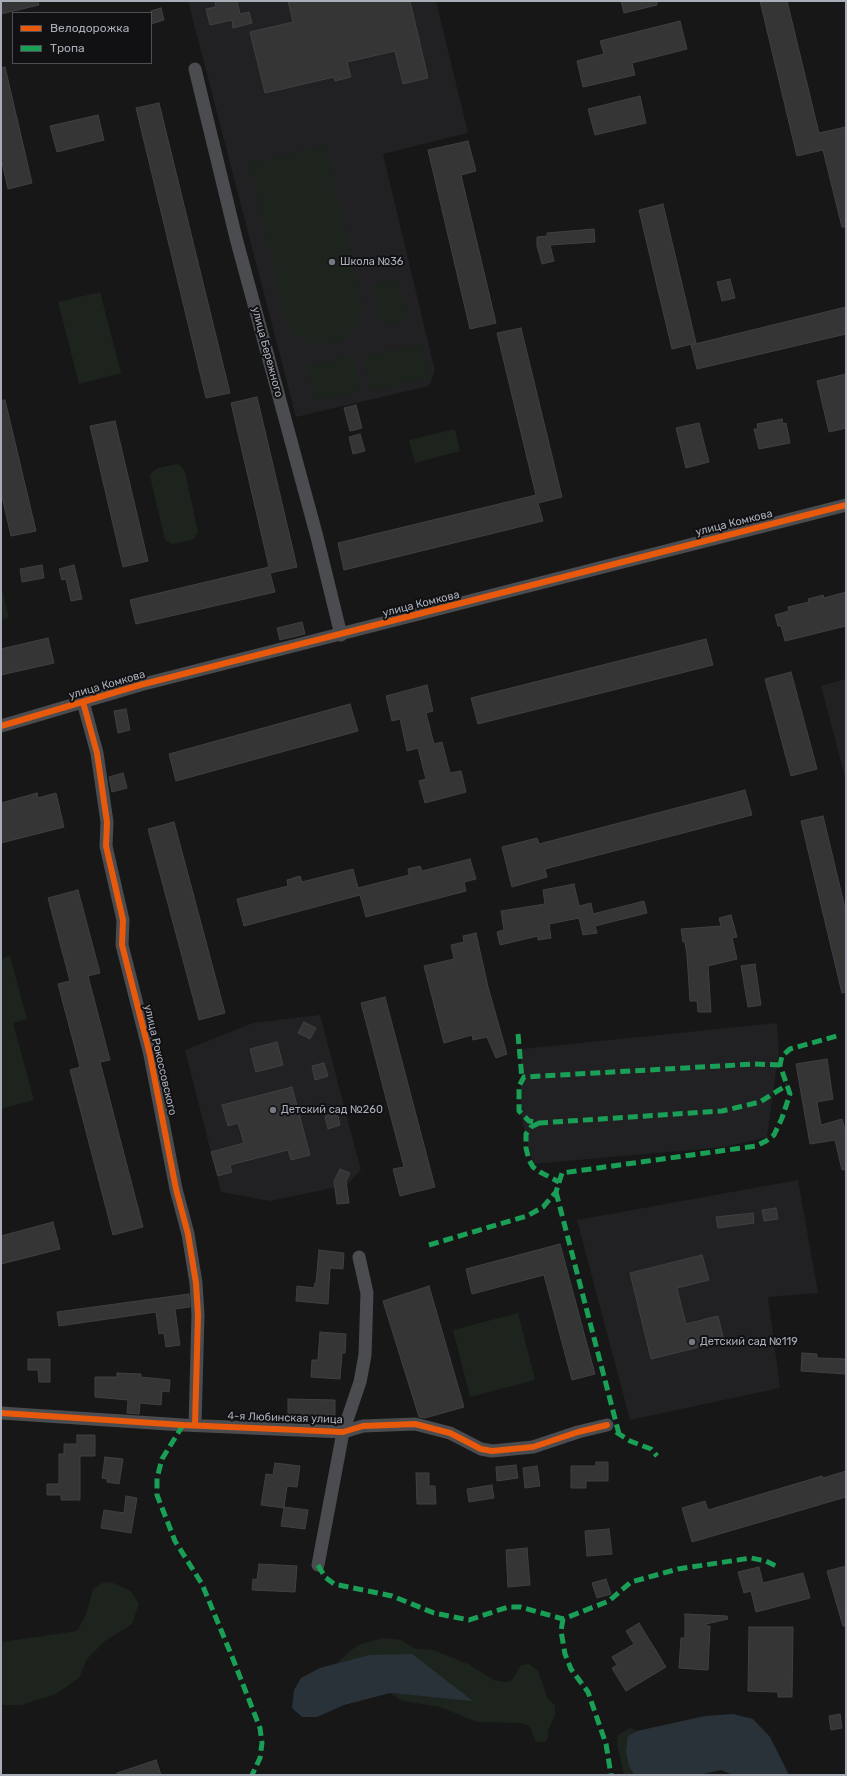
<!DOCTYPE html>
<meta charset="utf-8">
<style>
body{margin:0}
#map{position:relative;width:847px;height:1776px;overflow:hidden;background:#171717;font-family:Rubik,sans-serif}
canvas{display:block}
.frame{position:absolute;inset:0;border:2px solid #a8adb8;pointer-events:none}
.legend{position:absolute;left:12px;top:12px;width:140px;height:52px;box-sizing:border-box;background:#111113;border:1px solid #4d4f55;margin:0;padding:5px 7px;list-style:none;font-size:12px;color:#a8adb8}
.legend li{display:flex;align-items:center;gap:8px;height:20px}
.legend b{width:20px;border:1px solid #4d4f55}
</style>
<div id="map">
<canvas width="847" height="1776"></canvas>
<div class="frame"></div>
<ul class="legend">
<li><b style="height:5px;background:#e8590c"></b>Велодорожка</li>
<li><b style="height:5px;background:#1a9f57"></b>Тропа</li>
</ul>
</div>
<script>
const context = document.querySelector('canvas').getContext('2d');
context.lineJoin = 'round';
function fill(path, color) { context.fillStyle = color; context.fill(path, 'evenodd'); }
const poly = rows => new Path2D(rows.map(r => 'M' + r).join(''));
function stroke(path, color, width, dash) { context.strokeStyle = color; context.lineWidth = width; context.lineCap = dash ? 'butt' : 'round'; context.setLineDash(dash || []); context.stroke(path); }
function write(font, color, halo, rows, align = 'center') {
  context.font = font + ' Rubik,sans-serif'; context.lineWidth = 4; context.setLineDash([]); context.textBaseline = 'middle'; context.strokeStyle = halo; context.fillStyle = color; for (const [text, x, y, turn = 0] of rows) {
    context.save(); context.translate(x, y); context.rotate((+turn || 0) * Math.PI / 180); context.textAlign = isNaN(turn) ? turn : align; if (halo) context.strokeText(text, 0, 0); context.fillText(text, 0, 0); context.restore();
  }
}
const built = poly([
 [188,1,436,1,468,133,383,154,435,371,429,386,296,417],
 [846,679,846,781,821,686],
 [320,1015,361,1170,347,1185,270,1201,221,1192,185,1050,253,1023],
 [777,1023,779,1050,767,1137,725,1147,533,1164,521,1115,521,1049],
 [798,1180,818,1293,768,1297,780,1388,630,1420,577,1220]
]);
const green = poly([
 [326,146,360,297,361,313,355,327,345,338,330,344,315,345,301,339,290,328,284,314,250,163],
 [398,279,407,319,382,325,373,285],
 [100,292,121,373,79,384,58,302],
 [422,344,429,377,371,391,364,357],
 [353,356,360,391,316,401,308,367],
 [455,429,460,451,415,463,409,440],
 [177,464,181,466,185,472,198,532,194,539,191,540,172,544,165,540,164,536,150,476,152,472,158,468],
 [1,584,9,618,1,620],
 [10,956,27,1019,13,1023,34,1100,1,1109,1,959],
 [518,1313,535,1380,470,1397,453,1330],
 [111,1582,131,1591,139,1604,132,1624,105,1641,87,1659,79,1678,56,1694,21,1705,1,1705,1,1642,77,1631,86,1615,93,1589,102,1583],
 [383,1638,401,1640,416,1649,433,1650,468,1664,494,1680,507,1682,512,1680,521,1665,529,1664,538,1671,548,1699,555,1705,555,1716,548,1731,548,1739,544,1742,536,1742,529,1726,523,1723,477,1722,440,1707,403,1701,390,1693,472,1700,451,1685,369,1655,336,1664,351,1650,361,1644],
 [630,1728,637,1731,628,1736,629,1766,634,1775,624,1775,617,1743,618,1735]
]);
const water = poly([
 [412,1654,473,1701,390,1693,344,1705,317,1717,302,1717,292,1708,294,1690,301,1678,320,1668,369,1655],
 [733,1714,753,1719,770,1737,789,1775,733,1775,721,1770,699,1775,634,1775,629,1766,626,1751,628,1736,637,1731,705,1716]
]);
const building = poly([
 [1,1,38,1,39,5,1,14,1,1],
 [215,1,237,1,240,14,249,12,252,23,233,28,232,20,210,25,206,9,216,7,215,1],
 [288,1,410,1,428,78,403,84,395,51,347,62,351,77,335,81,334,77,265,93,250,32,293,22,288,1],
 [621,1,657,1,657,5,624,13,621,1],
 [760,1,787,1,819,133,846,127,846,227,842,227,823,150,797,156,760,1],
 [161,8,164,20,151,24,151,11,161,8],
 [680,21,687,49,632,63,635,75,583,87,577,61,604,54,600,41,680,21],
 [5,67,32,183,8,189,1,158,1,68,5,67],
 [640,96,646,123,595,135,588,109,640,96],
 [159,103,230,393,206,398,136,108,159,103],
 [98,115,104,140,57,152,50,126,98,115],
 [468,141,476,171,461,175,496,323,470,329,428,150,468,141],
 [663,204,696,343,672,349,639,210,663,204],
 [594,229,595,242,550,245,554,261,542,264,537,246,537,237,547,236,547,233,594,229],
 [730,279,735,298,722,301,717,282,730,279],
 [846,307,846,334,697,369,691,345,846,307],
 [521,328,562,497,538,503,543,521,344,570,338,543,536,495,497,333,521,328],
 [846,374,846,428,829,432,817,381,846,374],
 [257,397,297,567,270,573,275,592,136,624,130,600,269,567,231,403,257,397],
 [1,400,5,400,36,531,11,536,1,492,1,400],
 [356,405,362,428,350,431,344,408,356,405],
 [782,419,783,424,786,423,790,443,759,449,754,429,758,429,757,424,782,419],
 [115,421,148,561,123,567,90,426,115,421],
 [699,423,709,462,686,468,676,428,699,423],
 [360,434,365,451,353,454,349,437,360,434],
 [42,565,44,578,22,582,20,569,42,565],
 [74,565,82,599,71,601,66,579,62,580,59,569,74,565],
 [846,592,846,626,785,641,781,626,778,626,775,615,789,611,788,607,809,602,808,599,823,595,824,598,846,592],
 [302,622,305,634,280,640,277,628,302,622],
 [48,638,54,663,1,675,1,649,48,638],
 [706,639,713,665,478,724,471,698,706,639],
 [791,672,817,769,791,776,765,679,791,672],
 [427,685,433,711,426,713,434,744,442,742,450,773,461,771,466,792,425,803,419,781,426,779,418,748,407,751,400,719,392,721,386,696,427,685],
 [350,704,358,731,176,781,169,754,350,704],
 [126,709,130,730,118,733,114,711,126,709],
 [123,773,127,788,112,792,109,777,123,773],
 [745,790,752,815,545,869,547,877,512,887,502,847,537,838,539,844,745,790],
 [37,793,38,798,56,793,64,827,1,843,1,803,37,793],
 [823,816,846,912,846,992,842,993,801,821,823,816],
 [174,822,225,1013,199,1020,148,829,174,822],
 [470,859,476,879,464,882,466,891,366,917,360,895,244,926,237,899,288,886,287,880,300,876,302,882,353,869,358,888,409,875,408,869,420,866,422,871,470,859],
 [574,884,579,906,591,903,593,914,644,901,647,913,595,926,597,933,583,935,579,918,549,924,551,938,538,940,538,936,500,945,497,932,504,930,501,911,545,904,543,890,574,884],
 [78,890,100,973,88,976,110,1060,100,1062,143,1227,113,1235,70,1070,80,1067,58,984,70,981,48,898,78,890],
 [731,915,737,937,732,938,737,959,708,966,711,1012,698,1012,697,1001,690,1001,687,955,685,942,683,942,681,929,721,926,719,918,731,915],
 [476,933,488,987,507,1054,496,1058,487,1037,473,1040,472,1035,444,1043,424,966,454,959,451,945,464,942,463,936,476,933],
 [755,964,761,1005,748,1007,741,966,755,964],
 [385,997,435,1187,400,1196,393,1169,404,1167,361,1003,385,997],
 [304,1022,316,1028,310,1039,298,1033,304,1022],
 [277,1042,283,1065,256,1072,250,1049,277,1042],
 [827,1059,833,1099,817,1102,821,1125,842,1119,846,1134,846,1169,842,1170,835,1140,810,1144,796,1064,827,1059],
 [324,1063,328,1076,315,1080,312,1066,324,1063],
 [292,1087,310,1155,291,1160,288,1150,230,1165,232,1172,218,1176,211,1152,244,1143,238,1123,228,1126,222,1105,292,1087],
 [337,1112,340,1125,328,1129,325,1116,337,1112],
 [340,1169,350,1173,346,1181,349,1203,337,1204,334,1181,340,1169],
 [776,1208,778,1219,764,1221,762,1210,776,1208],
 [753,1213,754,1223,718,1228,716,1217,753,1213],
 [53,1222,60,1249,1,1264,1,1236,53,1222],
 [560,1244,595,1374,572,1380,544,1275,472,1294,466,1269,560,1244],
 [319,1250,344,1253,343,1269,330,1268,328,1304,296,1301,297,1286,314,1288,315,1283,316,1283,319,1250],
 [702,1255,709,1280,677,1288,686,1324,718,1316,724,1341,651,1359,630,1273,702,1255],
 [429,1286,464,1407,425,1418,419,1417,383,1301,429,1286],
 [189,1294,190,1307,175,1309,180,1345,166,1347,164,1333,159,1334,156,1312,59,1326,57,1312,189,1294],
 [320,1332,346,1334,345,1353,342,1353,340,1379,311,1377,312,1360,318,1360,320,1332],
 [802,1353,817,1354,817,1358,846,1359,846,1374,801,1371,802,1353],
 [28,1359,50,1359,50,1382,39,1382,38,1370,28,1370,28,1359],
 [117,1373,141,1374,141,1377,170,1380,169,1392,162,1391,161,1405,140,1403,139,1414,127,1413,128,1400,95,1397,95,1377,117,1377,117,1373],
 [288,1399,335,1400,335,1416,288,1415,288,1399],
 [77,1435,95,1435,95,1456,80,1456,80,1500,61,1500,61,1495,47,1495,47,1484,59,1484,59,1454,64,1454,64,1444,77,1444,77,1435],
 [105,1457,123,1459,119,1484,107,1482,107,1479,102,1478,105,1457],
 [596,1462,608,1462,608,1481,586,1481,586,1488,571,1488,571,1466,596,1466,596,1462],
 [275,1463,300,1466,297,1487,287,1486,284,1507,308,1510,305,1529,281,1526,284,1508,261,1505,266,1474,273,1475,275,1463],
 [516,1465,518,1478,497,1481,496,1467,516,1465],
 [537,1466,540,1486,525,1488,523,1468,537,1466],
 [846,1471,846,1497,692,1542,682,1508,705,1501,708,1510,822,1476,823,1478,846,1471],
 [416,1473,429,1473,429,1486,435,1486,436,1504,417,1504,416,1473],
 [492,1485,494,1498,469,1502,467,1489,492,1485],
 [126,1496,137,1498,131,1533,101,1528,104,1510,124,1513,126,1496],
 [609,1529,612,1554,587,1556,585,1531,609,1529],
 [527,1548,530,1585,508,1587,506,1550,527,1548],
 [259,1564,297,1566,295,1592,252,1590,253,1579,257,1580,259,1564],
 [846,1566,846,1626,843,1626,827,1571,846,1566],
 [759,1567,763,1583,803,1573,810,1598,756,1612,751,1591,744,1593,738,1572,759,1567],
 [606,1579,611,1594,597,1598,592,1583,606,1579],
 [685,1614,727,1616,728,1619,706,1624,706,1626,710,1626,708,1670,679,1668,681,1638,685,1638,685,1614],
 [639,1623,666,1667,626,1691,612,1668,617,1665,612,1657,634,1644,626,1631,639,1623],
 [749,1627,793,1627,792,1697,778,1697,778,1692,748,1691,749,1627],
 [840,1714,842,1728,831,1730,829,1716,840,1714],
 [156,1760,161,1775,117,1775,117,1773,156,1760]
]);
const street = poly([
 [195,69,236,238,317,537,341,635],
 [83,702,97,753,107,822,106,846,123,920,122,945,150,1055,176,1189,188,1234,196,1283,198,1315,195,1425],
 [1,726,140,685,846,505],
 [1,1413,183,1425,343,1432,363,1426,415,1424,450,1433,481,1449,492,1451,533,1447,578,1432,607,1425],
 [318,1565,343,1432,360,1382,365,1355,367,1293,359,1257]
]);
const quiet = poly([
 [518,1034,522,1079],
 [780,1065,755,1064,524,1077,519,1086,519,1111,529,1121,539,1123,722,1111,760,1102,787,1085],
 [539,1123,531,1127,526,1134,526,1148,529,1160,533,1167,540,1172,559,1182],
 [556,1192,619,1434],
 [429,1245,527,1216,543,1207,556,1192,562,1173,756,1146,766,1141,774,1135,782,1118,790,1094,780,1065,782,1056,790,1049,837,1036],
 [183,1425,162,1459,157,1478,157,1495,175,1541,202,1584,233,1659,260,1728,262,1743,260,1758,252,1775],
 [616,1432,630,1441,651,1449,657,1456],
 [318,1565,325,1577,334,1584,392,1596,434,1613,469,1620,508,1607,520,1607,563,1619,609,1601,631,1582,678,1569,751,1558,766,1561,778,1567],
 [563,1619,561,1631,565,1654,571,1669,588,1692,606,1744,611,1775]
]);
const cycleway = poly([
 [83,702,97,753,107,822,106,846,123,920,122,945,150,1055,176,1189,188,1234,196,1283,198,1315,195,1425],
 [1,726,140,685,846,505],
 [1,1413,183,1425,343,1432,363,1426,415,1424,450,1433,481,1449,492,1451,533,1447,578,1432,607,1425]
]);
const markers = [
 [332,262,4,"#757880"],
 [273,1110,4,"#757880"],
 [692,1342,4,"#757880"]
];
const poiNames = [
 ["Школа №36",340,262],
 ["Детский сад №260",281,1110],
 ["Детский сад №119",700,1342]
];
const streetNames = [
 ["улица Бережного",267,352,75],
 ["улица Комкова",734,523,-14],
 ["улица Комкова",421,604,-14],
 ["улица Комкова",107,685,-16],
 ["улица Рокоссовского",160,1060,77],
 ["4-я Любинская улица",285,1418,2]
];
fill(built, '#212123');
fill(green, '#1d241e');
fill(water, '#2a3239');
fill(building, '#353536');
stroke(building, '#3f4043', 1);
stroke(street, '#4b4c50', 13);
stroke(quiet, '#1a9f57', 5, [10, 5]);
stroke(cycleway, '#e8590c', 6);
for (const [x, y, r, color] of markers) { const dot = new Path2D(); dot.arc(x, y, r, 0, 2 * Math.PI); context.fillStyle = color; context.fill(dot); stroke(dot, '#111113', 1.5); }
write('11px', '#a8adb8', '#111113', poiNames, 'left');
write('11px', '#a8adb8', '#111113', streetNames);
</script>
